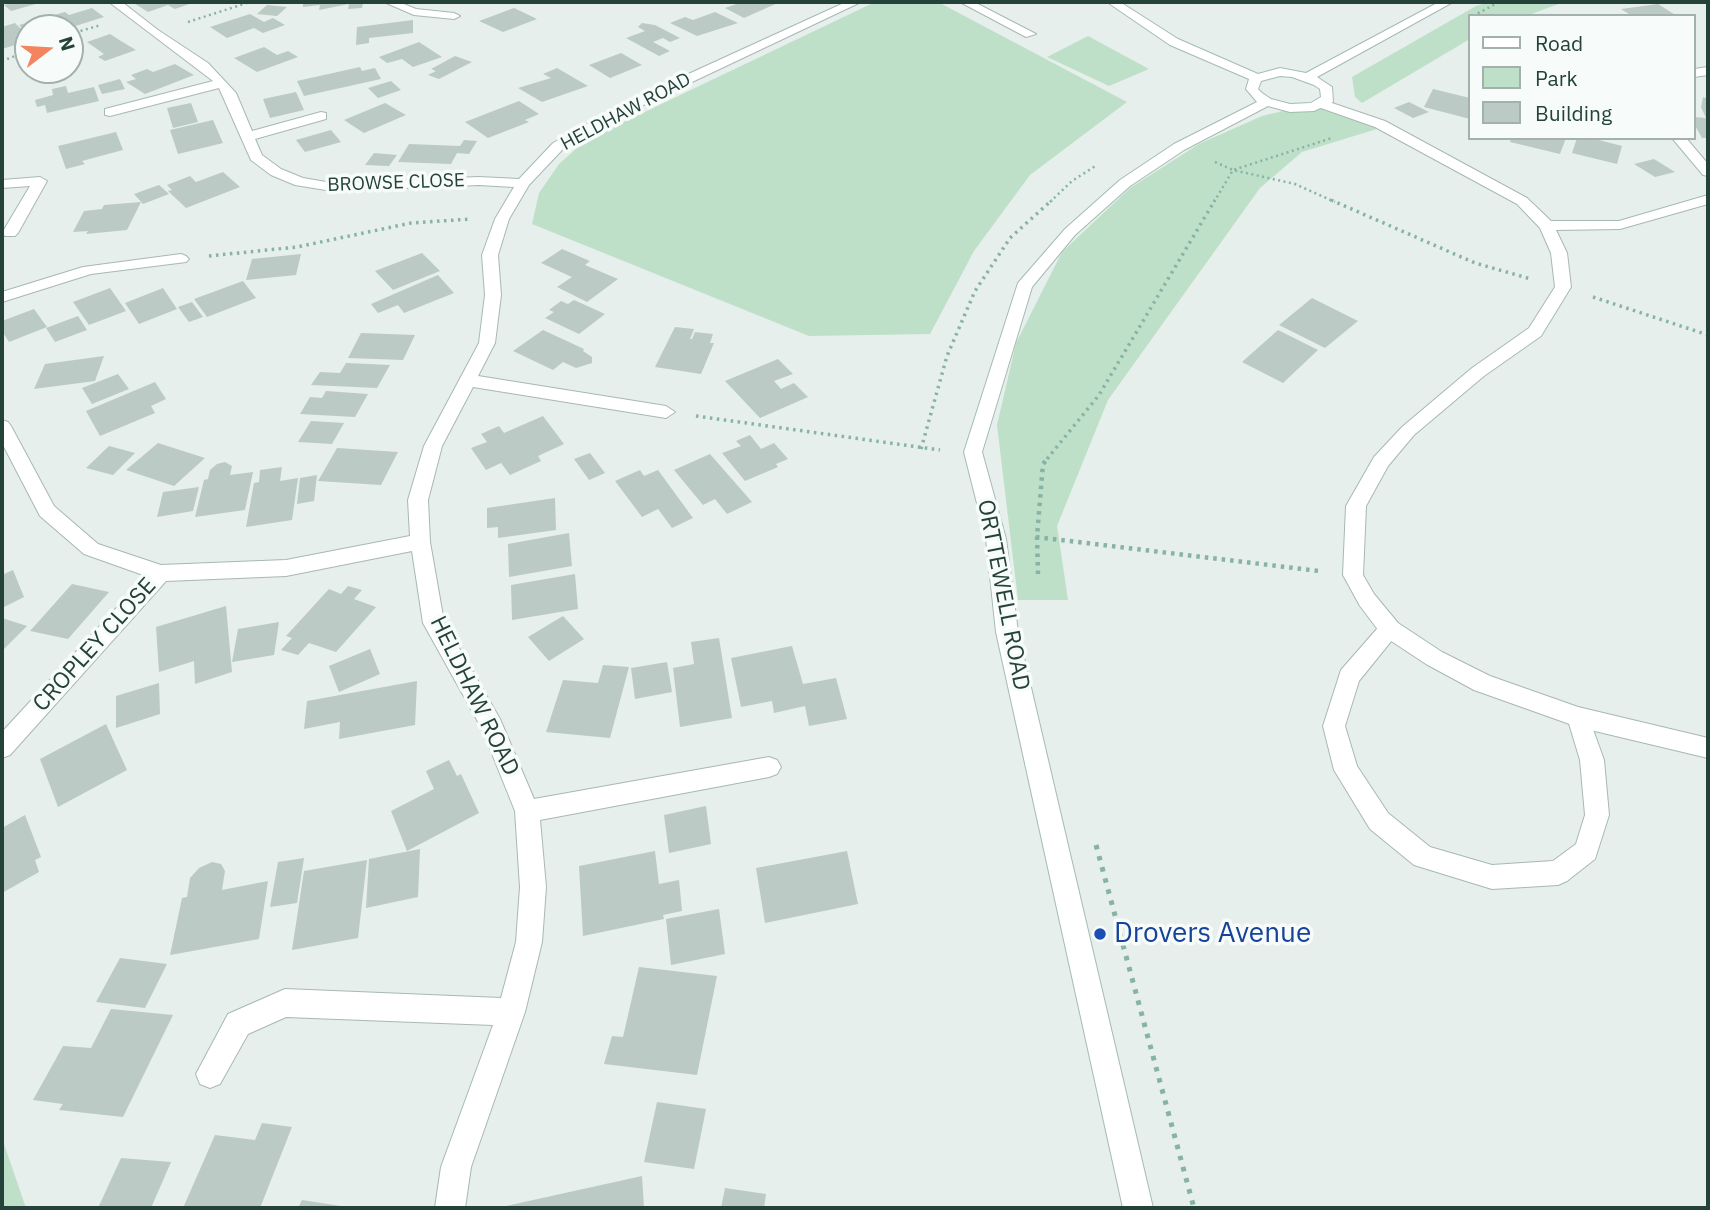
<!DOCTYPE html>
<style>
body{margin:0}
#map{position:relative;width:1710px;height:1210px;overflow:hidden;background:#e6efeb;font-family:"IBM Plex Sans",sans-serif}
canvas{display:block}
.frame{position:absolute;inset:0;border:4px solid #24423a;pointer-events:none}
.legend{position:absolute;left:1468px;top:14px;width:228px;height:126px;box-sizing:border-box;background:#f7fbf9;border:2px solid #a3b1ad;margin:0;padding:9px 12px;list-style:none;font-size:21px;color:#24423a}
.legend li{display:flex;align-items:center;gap:14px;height:35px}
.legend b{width:35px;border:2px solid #a3b1ad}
.north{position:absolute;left:14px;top:14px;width:70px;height:70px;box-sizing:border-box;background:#f7fbf9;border:2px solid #a3b1ad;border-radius:50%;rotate:73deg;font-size:19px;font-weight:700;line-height:28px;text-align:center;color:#24423a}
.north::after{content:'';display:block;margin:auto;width:24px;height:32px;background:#f4845f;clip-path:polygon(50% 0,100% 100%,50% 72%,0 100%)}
</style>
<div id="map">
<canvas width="1710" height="1210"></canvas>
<div class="frame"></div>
<ul class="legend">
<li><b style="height:9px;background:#fff"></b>Road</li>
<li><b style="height:19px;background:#bfe0c8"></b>Park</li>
<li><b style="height:19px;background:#bbcac4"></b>Building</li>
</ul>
<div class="north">N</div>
</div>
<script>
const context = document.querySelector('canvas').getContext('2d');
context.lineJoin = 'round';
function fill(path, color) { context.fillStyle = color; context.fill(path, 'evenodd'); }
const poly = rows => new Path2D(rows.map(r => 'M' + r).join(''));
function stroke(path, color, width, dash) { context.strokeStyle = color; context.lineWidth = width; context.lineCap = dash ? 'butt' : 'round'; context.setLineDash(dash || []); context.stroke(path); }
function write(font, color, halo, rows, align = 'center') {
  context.font = font + ' "IBM Plex Sans",sans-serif'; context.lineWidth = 7; context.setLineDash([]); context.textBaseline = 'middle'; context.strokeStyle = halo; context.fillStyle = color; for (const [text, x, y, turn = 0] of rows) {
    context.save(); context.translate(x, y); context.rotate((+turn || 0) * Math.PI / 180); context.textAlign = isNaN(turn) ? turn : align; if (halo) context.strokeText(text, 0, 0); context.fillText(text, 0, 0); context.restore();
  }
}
const green = poly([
 [875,2,938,2,1127,102,1030,175,974,251,930,334,809,336,532,224,539,193,559,164,586,140],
 [1489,2,1564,2,1526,16,1470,16,1470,39,1362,103,1355,97,1352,77,1476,6],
 [1088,36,1149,69,1109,86,1047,57],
 [1316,103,1380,128,1302,152,1260,188,1108,400,1057,526,1068,600,1018,600,997,425,1016,343,1062,252,1130,188,1199,144,1262,116],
 [2,1138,26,1208,2,1208]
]);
const building = poly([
 [15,2,39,2,39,3,11,11,4,5],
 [132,2,195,2,175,9,168,5,148,12],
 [303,2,363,2,362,8,348,9,349,4,319,10,320,5,303,7],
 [742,2,780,2,744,18,725,8],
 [1658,4,1677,16,1632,16,1621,9],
 [267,5,287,7,277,16,257,14],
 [92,8,104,17,69,28,56,28,44,18,65,12,69,15],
 [514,8,537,19,503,32,479,21],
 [715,12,738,23,697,36,670,23,685,17,693,20],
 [250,14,264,22,273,18,285,25,263,33,254,28,227,38,210,27],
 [40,19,47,26,28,28,26,32,19,25],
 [413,20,413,33,369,38,369,43,356,45,357,27],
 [15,23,28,36,28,41,2,49,2,27],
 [642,23,655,25,680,38,670,42,663,38,653,42,670,51,659,56,626,38,645,31,638,27],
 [110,34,121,41,136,50,105,61,98,57,104,54,87,42],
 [419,42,442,57,413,67,402,59,387,63,379,57],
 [264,47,277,55,288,51,298,57,257,72,234,58],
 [621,53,642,65,610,78,589,65],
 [455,56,472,62,439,79,428,75,436,71,431,69],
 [175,64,194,75,145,94,126,82,136,79,131,75,147,69,153,72],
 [360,67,362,71,375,68,381,79,304,96,297,81],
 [557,68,588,86,542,102,518,88,551,78,543,74],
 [120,79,125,89,102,94,98,85],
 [391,81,401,90,378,98,368,88],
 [66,86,68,93,94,87,99,101,47,113,45,105,37,107,35,100,53,95,52,89],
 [1433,89,1470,98,1470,119,1424,107],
 [296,92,304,110,270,118,263,99],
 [1703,97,1708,99,1708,138,1702,138,1694,124,1694,117,1706,118,1701,107],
 [519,101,539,114,525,120,529,122,488,138,465,122],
 [1409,102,1429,112,1413,118,1394,108],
 [191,103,198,122,173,128,167,108],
 [385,103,406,115,364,133,344,120],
 [213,120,223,143,178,154,170,130],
 [331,130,341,142,305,152,296,140],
 [116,132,123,150,82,161,85,164,66,169,58,146],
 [1511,138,1566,138,1560,154,1510,142],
 [1577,138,1591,138,1622,146,1617,164,1572,153],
 [464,140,477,141,469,154,457,153,451,164,398,162,409,144,460,146],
 [374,153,397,155,389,166,365,165],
 [1654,159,1675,172,1655,177,1634,164],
 [223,172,240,187,186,208,168,191,172,190,167,185,190,176,196,182],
 [159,185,169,194,143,204,134,194],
 [141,202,127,230,86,234,88,231,73,232,84,211,102,209,104,205],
 [562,249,590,261,585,265,618,279,587,302,557,287,572,277,541,263],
 [422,253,440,271,393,290,375,271],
 [301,254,296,275,246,280,252,259],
 [438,275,454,293,404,313,398,305,378,313,371,304],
 [243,281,256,298,207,317,194,299],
 [110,288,126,311,89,325,73,302],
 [163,288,177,309,139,324,125,303],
 [1312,298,1358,321,1325,348,1279,325],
 [574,300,605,314,579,334,545,318,554,312,549,310,561,301,568,304],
 [192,302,203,317,189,322,178,307],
 [34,309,47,327,9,342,2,331,2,321],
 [78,316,87,330,55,342,46,328],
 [675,327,694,329,690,339,692,339,695,332,713,334,710,343,714,343,701,374,655,367],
 [543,330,584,349,583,351,592,357,592,363,576,368,563,362,553,370,513,351],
 [1278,330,1318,350,1283,383,1242,362],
 [361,333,415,335,403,360,348,358],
 [104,356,95,381,34,389,45,364],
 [778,359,793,374,774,381,781,389,794,383,808,397,760,418,725,381],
 [346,363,390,365,377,388,311,385,320,372,340,373],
 [118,374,129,389,92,404,82,388],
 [155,382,166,399,151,406,155,413,100,436,86,411],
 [326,391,368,394,355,417,300,414,310,397,322,398],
 [543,416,564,444,538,456,541,461,510,475,501,463,486,470,471,448,487,442,481,434,499,426,504,433],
 [311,421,344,423,332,444,298,442],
 [750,435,761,449,774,443,788,459,776,464,778,467,745,481,722,453,741,446,736,441],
 [158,443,205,458,174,486,126,470],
 [109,446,135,453,113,475,86,468],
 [337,448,398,452,381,485,318,481],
 [590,453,605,473,589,480,574,459],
 [710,454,752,502,727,514,715,499,703,505,674,470],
 [225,462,232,466,230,475,253,472,245,510,195,517,204,480,208,479,210,470,217,464],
 [282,467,280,481,298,478,292,520,246,527,254,483,259,482,260,470],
 [640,470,644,476,658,470,693,518,672,528,658,509,642,517,615,481],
 [317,475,314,501,297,504,300,478],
 [199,487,193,511,157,517,163,492],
 [555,498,556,530,498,538,498,527,487,528,487,508],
 [569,533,572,566,509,577,508,544],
 [13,570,24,597,2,608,2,575],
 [575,574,578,609,512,620,511,585],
 [72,584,109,592,68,639,30,631],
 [348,586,362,590,354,599,376,607,336,652,309,643,298,655,281,650,292,638,286,636,329,589,341,594],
 [226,606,232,672,195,684,194,661,159,672,156,627],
 [563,616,584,639,549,661,528,637],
 [2,618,27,626,2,651],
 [279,622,274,655,232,662,238,629],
 [719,638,732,718,680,727,673,668,694,664,691,642],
 [792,646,803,684,836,678,847,719,809,726,805,706,774,713,772,701,741,707,731,658],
 [370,649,380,674,339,692,329,666],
 [667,662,672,692,635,699,631,668],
 [603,665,629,667,610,738,546,732,563,680,598,683],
 [417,681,415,725,339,739,340,722,304,729,307,701],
 [159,683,160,714,116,728,116,696],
 [106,724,127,770,58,807,40,759],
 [449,760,457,776,461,774,479,813,407,851,391,811,434,789,426,771],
 [706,806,711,844,669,853,664,815],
 [25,815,41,857,35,860,39,872,2,893,2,828],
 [420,849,418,897,366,908,369,859],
 [655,851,659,884,679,880,682,911,663,915,664,919,583,936,579,866],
 [847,851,858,904,765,923,756,868],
 [304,858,297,903,270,907,278,862],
 [367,860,358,938,292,950,304,871],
 [212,862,221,864,225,871,222,890,268,881,259,939,170,955,182,898,187,897,190,878,199,868],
 [719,909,725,954,671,965,666,919],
 [120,958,167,964,145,1008,96,1002],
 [639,967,717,976,697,1075,604,1064,612,1036,623,1037],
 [111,1009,173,1015,123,1117,59,1110,63,1104,33,1100,63,1046,91,1048],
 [657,1102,706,1109,694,1169,644,1162],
 [262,1123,292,1127,260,1208,183,1208,215,1135,255,1140],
 [121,1158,171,1162,151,1208,98,1208],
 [642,1176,644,1208,506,1208,506,1206],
 [725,1188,766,1194,764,1208,721,1208],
 [302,1200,347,1207,347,1208,298,1208]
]);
const pathFar3 = poly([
 [1473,16,1499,2],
 [188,22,250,2],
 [70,34,101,25],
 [2,61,28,51],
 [1215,162,1233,170,1295,184,1335,202],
 [1050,202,1072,181,1097,165],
 [1214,202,1233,170,1332,138]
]);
const pathFar2 = poly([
 [1331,200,1475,263,1531,279],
 [209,256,297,247,411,223,471,219],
 [1593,297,1708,335],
 [696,416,940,450],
 [921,449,947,356,975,291,1010,238,1052,200],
 [1047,459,1099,395,1215,200]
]);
const pathFar1 = poly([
 [1036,537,1319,571],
 [1038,574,1037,536,1043,464,1049,457]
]);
const path = poly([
 [1096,845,1194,1208]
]);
const lane = poly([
 [960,2,974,2,1036,34,1026,37,960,2],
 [40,177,47,181,18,233,15,236,5,236,2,233,30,186,2,188,2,180,40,177],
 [1390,620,1398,623,1401,629,1359,681,1345,726,1357,766,1388,813,1430,847,1492,865,1553,861,1576,844,1585,815,1580,760,1567,717,1570,710,1578,707,1586,710,1604,760,1609,815,1595,859,1567,881,1558,885,1492,889,1414,865,1370,829,1334,770,1323,726,1341,670,1382,623,1390,620]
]);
const street = poly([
 [109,2,122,2,158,30,208,63,236,93,252,131,321,112,326,113,326,119,255,139,262,155,281,169,303,178,332,183,479,177,519,179,553,143,625,103,846,2,861,2,635,109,563,149,529,185,509,219,498,255,501,295,495,343,478,376,666,406,675,412,666,418,473,387,442,446,428,500,430,542,444,622,500,719,534,799,769,757,777,760,781,767,777,774,769,777,540,820,546,887,542,942,525,1012,471,1167,465,1208,435,1208,441,1167,493,1025,286,1017,248,1034,220,1084,210,1088,200,1084,196,1074,228,1014,285,989,501,998,516,942,520,887,515,811,482,729,423,623,412,551,286,576,166,581,10,755,2,758,2,732,146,576,84,554,40,516,2,443,2,420,8,422,11,426,54,506,98,544,161,565,286,560,410,536,408,500,424,446,479,343,485,295,482,255,495,219,514,187,479,185,332,191,295,185,271,175,251,160,219,88,110,116,105,115,105,109,213,81,109,2],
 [384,2,399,2,416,9,454,13,460,16,454,19,414,15,384,2],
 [1708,67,1708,75,1694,77,1694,69,1708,67],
 [1323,100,1385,121,1527,198,1551,221,1619,221,1708,195,1708,204,1620,229,1556,230,1567,253,1571,287,1541,336,1484,376,1414,435,1388,466,1366,506,1363,575,1374,594,1398,623,1442,652,1490,676,1578,707,1708,738,1708,758,1578,727,1474,690,1426,664,1382,635,1360,606,1343,575,1346,506,1374,457,1402,427,1472,368,1529,328,1555,287,1551,253,1540,228,1517,204,1375,127,1318,107,1316,104,1323,100],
 [1672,138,1686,138,1708,164,1708,176,1703,175,1672,138],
 [181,254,186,256,189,259,186,262,91,274,2,302,2,292,83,267,181,254]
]);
const secondary = poly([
 [1107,2,1120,2,1178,39,1258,74,1280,68,1306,73,1439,2,1453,2,1317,77,1332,87,1333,102,1314,111,1290,112,1268,106,1184,150,1130,186,1075,235,1032,287,982,452,1006,539,1018,632,1153,1208,1123,1208,996,632,986,539,964,452,1018,283,1065,229,1120,180,1174,144,1257,102,1246,89,1249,79,1170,45,1107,2],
 [1280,76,1292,77,1314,85,1320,89,1321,97,1311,103,1290,104,1271,99,1262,93,1258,89,1261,81,1280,76]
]);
const markers = [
 [1100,934,7,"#1a4fb4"]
];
const farStreetnames = [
 ["HELDHAW ROAD",626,112,-28],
 ["BROWSE CLOSE",396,183,-2]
];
const streetNames = [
 ["ORTTEWELL ROAD",1003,595,79],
 ["CROPLEY CLOSE",95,645,-48],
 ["HELDHAW ROAD",474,696,64]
];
const nearTransitnames = [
 ["Drovers Avenue",1114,934]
];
fill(green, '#bfe0c8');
fill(building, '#bbcac4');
stroke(lane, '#a8b8b2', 2);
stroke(street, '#a8b8b2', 2);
stroke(secondary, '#a4bbb3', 2);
stroke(pathFar3, '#86b3a5', 2.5, [2, 3.5]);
stroke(pathFar2, '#86b3a5', 3.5, [2.5, 4.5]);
stroke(pathFar1, '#86b3a5', 4.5, [3.5, 5]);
stroke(path, '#86b3a5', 5, [4.5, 7]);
fill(lane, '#fff');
fill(street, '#fff');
fill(secondary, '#fff');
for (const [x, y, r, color] of markers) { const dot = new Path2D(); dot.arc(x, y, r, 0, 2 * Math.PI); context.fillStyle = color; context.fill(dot); stroke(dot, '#f7fbf9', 2.5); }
write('19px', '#24423a', '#f7fbf9', farStreetnames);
write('23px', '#24423a', '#f7fbf9', streetNames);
write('28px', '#164399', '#f7fbf9', nearTransitnames, 'left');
</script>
